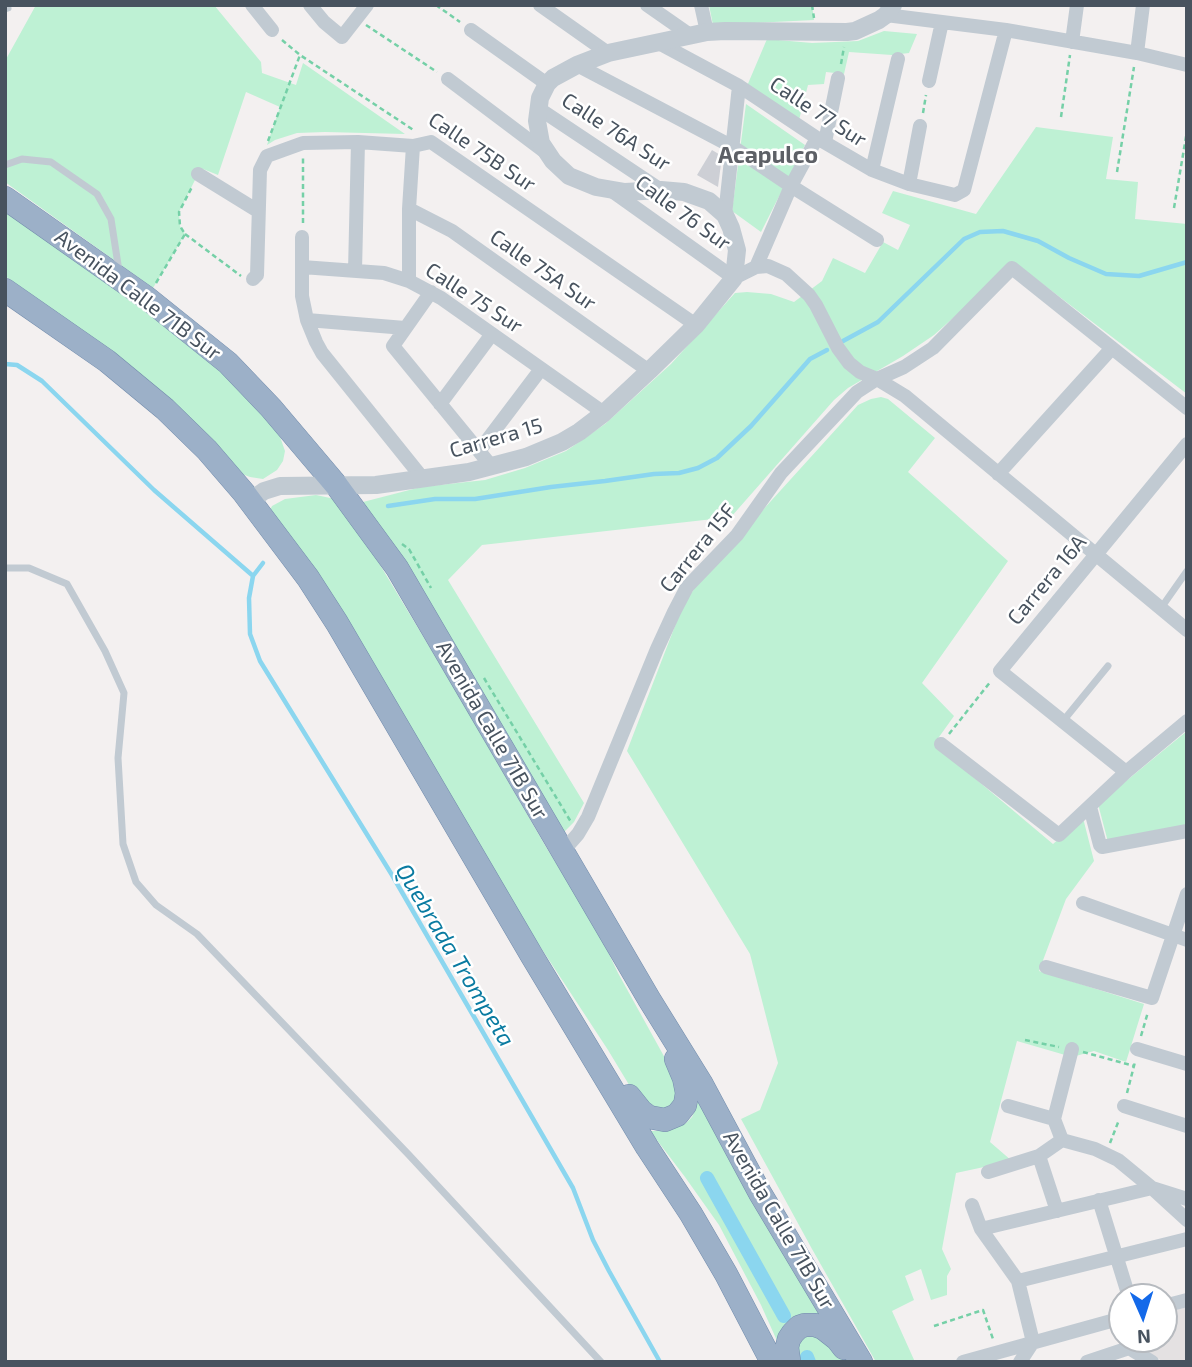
<!DOCTYPE html>
<style>
body{margin:0}
#map{position:relative;width:1192px;height:1367px;overflow:hidden;background:#f3f0f0;font-family:"Exo 2",sans-serif}
canvas{display:block}
.frame{position:absolute;inset:0;border:7px solid #48535f;pointer-events:none}
.north{position:absolute;left:1108px;top:1283px;width:70px;height:70px;box-sizing:border-box;background:#fff;border:2px solid #b6babf;border-radius:50%;rotate:177deg;font-size:19px;font-weight:700;line-height:28px;text-align:center;color:#48535f}
.north::after{content:'';display:block;margin:auto;width:24px;height:32px;background:#1469e9;clip-path:polygon(50% 0,100% 100%,50% 72%,0 100%)}
</style>
<div id="map">
<canvas width="1192" height="1367"></canvas>
<div class="frame"></div>
<div class="north">N</div>
</div>
<script>
const context = document.querySelector('canvas').getContext('2d');
context.lineJoin = 'round';
function fill(path, color) { context.fillStyle = color; context.fill(path, 'evenodd'); }
const poly = rows => new Path2D(rows.map(r => 'M' + r).join(''));
function stroke(path, color, width, dash) { context.strokeStyle = color; context.lineWidth = width; context.lineCap = dash ? 'butt' : 'round'; context.setLineDash(dash || []); context.stroke(path); }
function write(font, color, halo, rows, align = 'center') {
  context.font = font + ' "Exo 2",sans-serif'; context.lineWidth = 5; context.setLineDash([]); context.textBaseline = 'middle'; context.strokeStyle = halo; context.fillStyle = color; for (const [text, x, y, turn = 0] of rows) {
    context.save(); context.translate(x, y); context.rotate((+turn || 0) * Math.PI / 180); context.textAlign = isNaN(turn) ? turn : align; if (halo) context.strokeText(text, 0, 0); context.fillText(text, 0, 0); context.restore();
  }
}
const education = poly([
 [1187,1307,1187,1362,1164,1362,1134,1345,1133,1339,1164,1339,1164,1313]
]);
const green = poly([
 [36,5,214,5,261,62,262,73,296,85,303,63,405,134,325,132,297,133,275,140,267,145,280,107,246,92,218,175,203,169,198,174,179,212,180,226,185,234,153,288,5,182,5,61],
 [709,5,812,5,814,20,713,25],
 [884,31,917,34,909,53,892,55,849,52,844,74,826,72,824,84,808,85,799,120,747,86,767,39,812,43,858,41],
 [746,104,805,145,761,232,732,211],
 [1036,127,1113,137,1106,179,1138,182,1135,219,1187,224,1187,394,1015,263,934,335,903,356,848,388,834,400,731,517,482,545,448,580,584,803,574,822,564,832,363,502,421,487,485,480,525,468,566,451,605,424,671,364,735,293,747,292,771,294,794,302,822,281,833,258,865,273,883,242,898,250,910,225,882,213,893,191,976,214],
 [5,207,133,296,234,383,278,431,285,451,283,461,277,470,263,479,250,477,242,474,123,363,62,316,5,276],
 [881,397,888,399,935,438,908,472,1008,561,922,683,954,716,934,744,1053,844,1083,818,1094,861,1066,899,1039,971,1144,1004,1126,1062,1094,1051,1072,1057,1017,1041,990,1142,1012,1161,956,1173,942,1249,951,1269,947,1276,947,1295,931,1300,921,1269,905,1276,914,1300,892,1311,915,1362,876,1362,812,1249,741,1119,760,1110,778,1063,750,954,627,751,683,605,703,576,858,405,871,399],
 [316,495,335,499,362,535,456,691,546,847,598,931,618,973,676,1078,678,1102,663,1113,637,1098,608,1050,528,928,269,512,272,506,285,499],
 [1187,731,1187,827,1108,842,1098,804],
 [699,1097,822,1315,778,1343,761,1305,719,1225,685,1177,650,1131,665,1131,686,1123,692,1117,696,1108],
 [803,1334,828,1339,843,1362,796,1362,797,1339]
]);
const stream = poly([
 [843,341,878,322,964,239,980,232,1003,231,1038,241,1069,258,1106,274,1139,276,1187,262],
 [5,364,17,365,42,381,154,490,252,575],
 [388,506,435,499,475,499,551,487,605,481,654,474,679,473,698,468,717,458,751,426,810,359,827,350],
 [263,563,253,576,249,598,250,634,260,661,392,875,573,1188,593,1240,609,1271,660,1362]
]);
const canal = poly([
 [707,1178,784,1316],
 [807,1357,809,1362]
]);
const building = poly([
 [712,150,722,156,718,187,697,175]
]);
const path = poly([
 [436,5,460,22],
 [812,5,814,18],
 [366,25,437,72],
 [282,40,300,55,415,131],
 [841,64,844,47],
 [923,113,926,95],
 [1061,117,1070,55],
 [268,141,300,55],
 [1117,172,1134,67],
 [1174,208,1187,131],
 [303,223,303,156],
 [185,234,241,276],
 [156,283,185,234,180,226,179,212,192,187],
 [402,544,409,549,431,588],
 [484,678,571,822],
 [949,734,991,681],
 [1141,1036,1148,1012],
 [1025,1040,1059,1047],
 [1083,1052,1134,1066],
 [1127,1093,1135,1062],
 [1110,1143,1119,1120],
 [934,1326,983,1310,993,1339]
]);
const service = poly([
 [5,9,8,8],
 [5,165,22,159,51,162,97,194,111,219,119,271],
 [5,568,29,568,67,584,105,651,124,693,118,758,123,844,136,882,156,905,197,934,409,1155,601,1362],
 [1161,608,1187,571],
 [1063,721,1108,666]
]);
const minor = poly([
 [252,5,272,30],
 [310,5,324,22,342,37,367,5],
 [540,5,608,53],
 [647,5,690,35],
 [701,5,707,32],
 [886,15,1006,30,1137,53,1187,65],
 [471,30,547,84],
 [657,42,739,86,817,138,872,170,909,184,955,195,964,190,1006,30],
 [1072,42,1077,5],
 [1137,53,1143,5],
 [577,65,733,147,791,186,877,240],
 [448,79,545,152],
 [929,81,942,22],
 [538,108,661,190],
 [825,142,838,78],
 [872,170,898,59],
 [198,174,258,211],
 [909,184,920,126],
 [612,191,734,278,756,267,768,266,786,274,809,295,816,305,838,348,849,363,860,372,877,379,905,396,1187,630],
 [409,209,452,231,649,371],
 [725,215,739,86],
 [302,237,302,296,307,320,316,342,322,353,424,480],
 [302,267,384,273,409,281,441,298,604,413],
 [756,267,791,186,817,138],
 [355,271,358,142],
 [253,279,257,275,260,170,267,156,303,143,358,142,413,146,431,142,696,325],
 [409,281,409,209,413,146],
 [431,292,393,346,492,467],
 [307,320,405,328],
 [440,404,492,334],
 [479,451,541,369],
 [998,474,1112,348],
 [941,744,1059,835,1126,772,1187,721],
 [1126,772,1000,671,1187,444],
 [1090,807,1100,845,1102,847,1187,831],
 [563,851,578,834,588,817,657,649,674,612,687,587,737,535,781,473,857,392,877,379,904,367,933,348,1012,268,1187,408],
 [1083,903,1187,940],
 [1046,967,1152,998,1187,894],
 [1137,1049,1187,1064],
 [1008,1106,1054,1119],
 [1124,1106,1187,1126],
 [1062,1140,1095,1149,1118,1160,1152,1188,1187,1220],
 [1062,1140,1054,1119,1072,1049],
 [1039,1156,1057,1211],
 [988,1172,1039,1156,1062,1140],
 [1099,1200,1129,1297],
 [972,1205,981,1229,1018,1281,1033,1342,1020,1362],
 [981,1229,1152,1188,1187,1199],
 [1018,1281,1187,1239],
 [1164,1306,1187,1300],
 [963,1362,1122,1318],
 [1087,1362,1129,1348,1152,1362]
]);
const tertiary = poly([
 [250,501,264,491,280,486,376,485,469,472,526,457,562,442,579,432,604,413,649,371,696,325,734,278,737,250,731,228,725,215,709,201,684,192,661,190,625,192,596,187,569,176,553,161,541,143,537,121,540,98,547,84,553,78,577,65,608,53,707,32,725,31,847,32,855,31,879,20,886,15,893,5]
]);
const trunk = poly([
 [5,198,147,298,228,363,271,408,337,486,397,568,649,999,701,1083,760,1193,861,1362],
 [5,290,107,361,165,409,207,450,244,493,308,578,337,623,532,956,647,1147,691,1214,726,1274,772,1362],
 [629,1096,641,1111,649,1117,665,1120,677,1115,685,1105,687,1093,684,1078,676,1059],
 [789,1362,787,1347,789,1339,793,1333,799,1327,805,1325,815,1325,823,1328,837,1339,844,1348]
]);
const streetNames = [
 ["Calle 77 Sur",818,112,33],
 ["Calle 76A Sur",616,132,33],
 ["Calle 75B Sur",482,152,34],
 ["Calle 76 Sur",683,213,36],
 ["Calle 75A Sur",543,270,35],
 ["Avenida Calle 71B Sur",138,295,37],
 ["Calle 75 Sur",474,298,33],
 ["Carrera 15",496,438,-16],
 ["Carrera 15F",698,548,-51],
 ["Carrera 16A",1047,580,-50],
 ["Avenida Calle 71B Sur",492,730,60],
 ["Avenida Calle 71B Sur",779,1220,60]
];
const neighbourhoodNames = [
 ["Acapulco",768,155]
];
const waterNames = [
 ["Quebrada Trompeta",455,955,59]
];
fill(education, '#e4e1e2');
fill(green, '#bef1d4');
stroke(stream, '#8bd6ef', 4.5);
stroke(canal, '#8bd6ef', 14);
fill(building, '#cdcfd5');
stroke(trunk, '#728cac', 24);
stroke(path, '#75d0a7', 2.5, [5, 3.5]);
stroke(service, '#c1cad2', 7);
stroke(minor, '#c1cad2', 14);
stroke(tertiary, '#c1cad2', 18);
stroke(trunk, '#9cb0c8', 23);
write('21px', '#48535f', '#fff', streetNames);
write('bold 23px', '#5d6066', '#fff', neighbourhoodNames);
write('italic 23px', '#0a7ba1', '#fff', waterNames);
</script>
